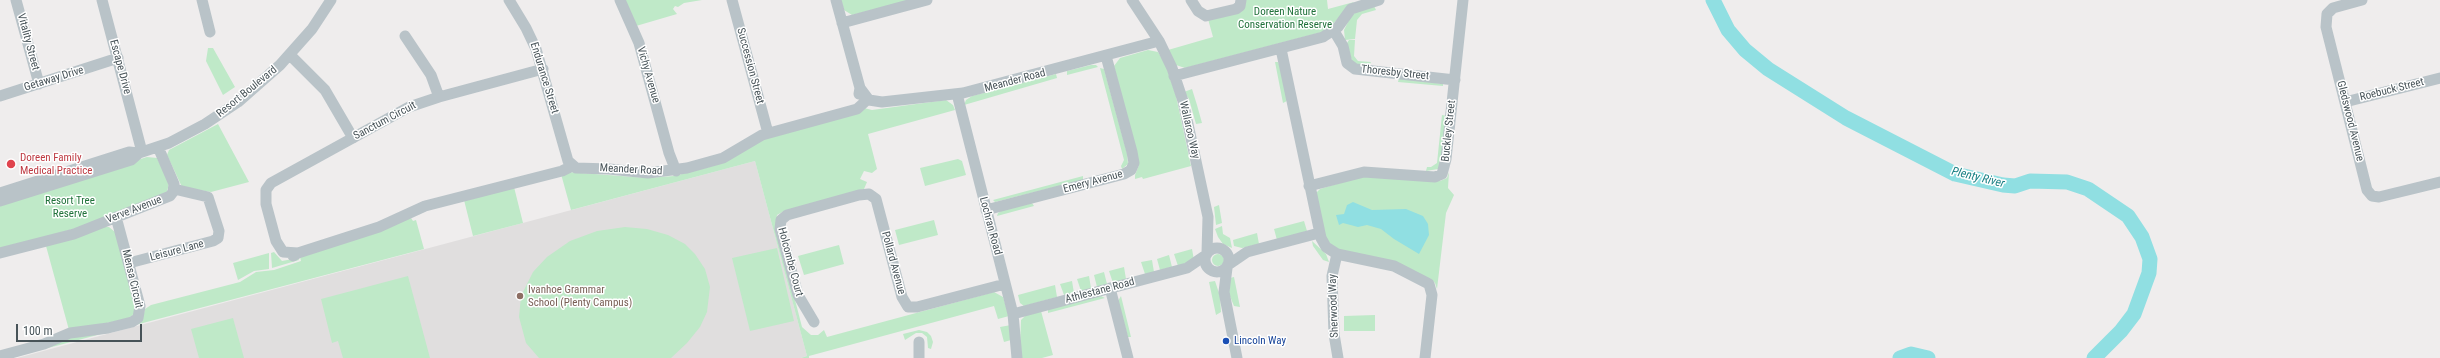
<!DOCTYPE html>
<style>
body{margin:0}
#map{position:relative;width:2440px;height:358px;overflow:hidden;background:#efeded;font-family:"Roboto Condensed",sans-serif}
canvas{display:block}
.scale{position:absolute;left:16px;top:324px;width:126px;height:18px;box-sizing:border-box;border:2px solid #475358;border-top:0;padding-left:5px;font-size:12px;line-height:14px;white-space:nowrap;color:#475358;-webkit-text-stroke:3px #fff;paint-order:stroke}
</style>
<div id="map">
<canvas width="2440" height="358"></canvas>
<div class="scale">100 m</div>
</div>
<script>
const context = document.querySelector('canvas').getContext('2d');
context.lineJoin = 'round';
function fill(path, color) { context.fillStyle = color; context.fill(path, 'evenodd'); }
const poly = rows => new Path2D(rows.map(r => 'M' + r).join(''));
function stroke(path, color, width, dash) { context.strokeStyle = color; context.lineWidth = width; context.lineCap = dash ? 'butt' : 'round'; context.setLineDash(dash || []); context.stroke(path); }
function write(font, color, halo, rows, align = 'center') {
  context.font = font + ' "Roboto Condensed",sans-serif'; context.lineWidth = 3; context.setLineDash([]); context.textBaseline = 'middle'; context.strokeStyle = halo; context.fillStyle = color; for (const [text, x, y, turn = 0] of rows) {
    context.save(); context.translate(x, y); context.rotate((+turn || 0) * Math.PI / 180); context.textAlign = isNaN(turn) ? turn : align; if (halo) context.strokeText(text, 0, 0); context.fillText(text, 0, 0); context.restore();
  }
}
const education = poly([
 [755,161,807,356,801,358,17,358]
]);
const green = poly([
 [625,0,702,0,684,3,678,7,675,6,673,9,677,14,636,26],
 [841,0,910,0,852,15,844,10],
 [1244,0,1327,0,1328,9,1354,2,1326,31,1185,68,1176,65,1168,50,1213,37,1208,19,1243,10],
 [1374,6,1376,10,1362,14,1357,20,1355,39,1345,40,1344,30,1352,14],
 [1349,40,1355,40,1354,56,1358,61,1371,62,1369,66,1358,65,1352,61,1347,43],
 [208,48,213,48,235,87,223,95,206,61],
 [1148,50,1158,52,1165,63,1176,96,1191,166,1143,179,1142,177,1135,179,1135,175,1139,165,1114,66,1120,58],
 [1275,62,1278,62,1280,66,1287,101,1283,103],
 [1091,65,1096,65,1098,67,1067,75,1067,71],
 [1100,68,1104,69,1127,153,1128,164,1122,169,1121,166,1124,160],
 [1056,74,1057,78,964,105,966,100,972,96],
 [1399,78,1443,84,1443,86,1398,82],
 [1192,89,1197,105,1202,123,1196,124,1189,99,1184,92],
 [946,100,953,105,955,110,868,134,877,169,872,173,864,171,860,179,867,182,864,189,784,211,777,215,776,226,802,327,811,335,818,335,824,330,827,337,994,292,1003,297,1009,316,998,319,994,306,809,356,809,358,801,358,807,356,755,161,571,210,561,174,568,172,647,178,674,176,709,167,764,139,864,108,872,110],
 [1442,115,1447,116,1442,163,1438,169,1426,171,1427,167,1431,167,1437,163],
 [218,124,249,182,211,192,182,187,167,155,169,150],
 [147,157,157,158,169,183,167,192,77,228,0,249,0,204],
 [958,159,962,161,966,175,925,186,920,168],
 [1449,172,1448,188,1454,195,1446,213,1437,289,1435,283,1431,279,1336,249,1326,240,1316,193,1320,189,1362,176,1440,181,1447,178],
 [1083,176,1083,180,995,202,993,200],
 [514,187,523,223,473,236,464,200],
 [1032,203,1034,206,997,216,998,213,1003,210],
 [1219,205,1222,223,1216,225,1214,207],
 [411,218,413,221,416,220,424,249,10,358,59,341,142,320,145,309,151,305,240,282,256,272,274,270,301,261,300,257],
 [934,220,938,235,899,245,895,230],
 [1304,221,1307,231,1277,240,1274,229],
 [1222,226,1223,234,1230,238,1232,248,1223,244,1218,237,1215,229],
 [103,227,109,227,115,232,135,304,135,313,128,319,69,330,46,246],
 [625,227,647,229,668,235,685,244,695,254,705,269,710,287,707,312,700,327,687,343,671,358,539,358,526,343,519,317,521,296,533,272,547,257,570,241,597,231],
 [1257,233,1259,244,1242,248,1234,246,1233,240],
 [1312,241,1326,254,1329,262,1323,260,1313,246],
 [839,245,844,264,804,275,798,256],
 [777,248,794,321,750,331,732,258],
 [1192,249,1194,260,1178,266,1174,254],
 [274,252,282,261,298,258,299,260,272,268,271,253],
 [269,253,269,269,254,271,238,280,233,263],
 '1212 260a6 6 0 1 1 12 0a6 6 0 1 1-12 0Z',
 [1169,255,1172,267,1160,270,1157,259],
 [1152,260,1154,272,1145,274,1141,262],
 [1124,267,1126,279,1113,283,1109,271],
 [1104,272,1107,284,1097,287,1094,275],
 [408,276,430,358,343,358,338,341,332,343,321,299],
 [1089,276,1091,288,1081,291,1077,279],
 [1234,277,1240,307,1234,306,1229,294,1230,278],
 [1072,281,1074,293,1064,295,1060,284],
 [1215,281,1220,296,1221,312,1216,315,1209,282],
 [1055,285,1057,297,1024,306,1020,303,1018,295],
 [1101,296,1105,298,1048,313,1048,309],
 [1121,296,1131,337,1128,337,1118,301],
 [1041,311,1053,355,1042,358,1022,358,1020,346,1021,320,1026,315],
 [1375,315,1375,331,1344,331,1344,316],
 [233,318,244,358,199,358,191,329],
 [1011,325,1011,340,1004,342,1000,327],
 [919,330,927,332,931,336,933,342,931,349,928,348,927,337,922,333,916,333,905,340,903,334]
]);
const water = poly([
 [1353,202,1372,210,1406,209,1423,216,1428,224,1429,235,1419,254,1394,239,1381,229,1367,225,1358,227,1343,223,1339,225,1336,215,1344,214,1347,205]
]);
const river = poly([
 [1713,0,1728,30,1745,50,1768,69,1846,118,1955,174,2003,185,2015,186,2030,181,2067,182,2088,189,2128,216,2142,237,2150,259,2149,273,2134,314,2121,331,2094,358],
 [1900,358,1911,354,1928,358]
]);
const minor = poly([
 [16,0,39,84],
 [102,0,142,152],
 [202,0,210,32],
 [509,0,526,28,536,49,568,161,576,168,609,169,648,173,687,168,723,158,762,135,857,109,868,99],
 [620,0,639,43,669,153,676,171],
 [732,0,768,133],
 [836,0,860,88,859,94],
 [1132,0,1159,41,1172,68,1183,101,1208,217,1207,253],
 [1191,0,1198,11,1206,16,1236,9,1240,6,1241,0],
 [2362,0,2333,8,2327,14,2326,27,2367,190,2372,196,2379,197,2440,182],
 [842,23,927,0],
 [1334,31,1343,46,1347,63,1355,69,1455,80],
 [405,36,431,75,439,97],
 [1281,49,1321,238,1326,247,1337,254,1394,266,1429,284,1432,295,1425,358],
 [290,55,325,90,353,138],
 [1174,76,1323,37,1338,27,1351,9,1379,0],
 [860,88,869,100,882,102,963,93,1159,41],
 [957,94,1013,314,1017,358],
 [0,96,118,58],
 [2345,102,2440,78],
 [1309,186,1364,172,1435,177,1442,174,1446,159,1463,0],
 [0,193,129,152,139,153],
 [0,201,131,160,139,153,169,143,205,124,238,102,280,65,312,29,331,0],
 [986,210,1124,174,1131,170,1134,163,1132,152,1106,56],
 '1205 260a12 12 0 1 1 24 0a12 12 0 1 1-24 0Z',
 [0,253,74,234,170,196,173,192,174,184,158,147],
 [298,253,283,252,276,241,266,204,266,190,271,183,409,107,439,97,543,69],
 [1337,254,1332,276,1334,334,1338,358],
 [293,256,298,253,379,227,425,206,562,171,572,166],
 [129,263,213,241,218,238,219,231,208,197,174,189],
 [1228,265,1247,252,1319,233],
 [1227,268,1224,292,1237,358],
 [1110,288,1128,358],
 [1013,314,1187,268,1206,255],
 [814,322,798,295,780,229,781,220,787,215,859,195,869,194,876,199,902,297,908,307,917,307,1005,284],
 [0,356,44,344,70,333,108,328,132,322,138,318,140,306,116,217],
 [919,358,919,342]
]);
const markers = [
 [11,164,5,"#e0444e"],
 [520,296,4,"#8d6e63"],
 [1226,341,4,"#1a4fb4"]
];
const parkNames = [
 ["Doreen Nature",1285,12],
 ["Conservation Reserve",1285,25],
 ["Resort Tree",70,201],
 ["Reserve",70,214]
];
const streetNames = [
 ["Vitality Street",28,42,75],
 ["Succession Street",750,66,75],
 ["Escape Drive",120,67,75],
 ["Thoresby Street",1395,73,6],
 ["Vichy Avenue",648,75,74],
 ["Endurance Street",544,78,73],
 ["Getaway Drive",54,79,-17],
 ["Meander Road",1015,81,-15],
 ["Roebuck Street",2392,90,-14],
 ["Resort Boulevard",247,92,-39],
 ["Sanctum Circuit",385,121,-28],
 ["Gledswood Avenue",2350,121,76],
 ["Wallaroo Way",1189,130,77],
 ["Buckley Street",1449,131,-84],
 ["Meander Road",631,170,3],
 ["Emery Avenue",1093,182,-15],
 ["Verve Avenue",134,210,-21],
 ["Lochran Road",990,226,75],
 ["Leisure Lane",177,251,-15],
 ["Holcombe Court",790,262,75],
 ["Pollard Avenue",893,263,75],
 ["Mensa Circuit",132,279,77],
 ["Athlestane Road",1100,291,-15],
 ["Sherwood Way",1334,306,-92]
];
const healthNames = [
 ["Doreen Family",20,158],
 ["Medical Practice",20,171]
];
const educationNames = [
 ["Ivanhoe Grammar",528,290],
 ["School (Plenty Campus)",528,303]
];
const transitNames = [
 ["Lincoln Way",1234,341]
];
const waterNames = [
 ["Plenty River",1978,178,14]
];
fill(education, '#e0dede');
fill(green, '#bfe9c8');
fill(water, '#90dfe2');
stroke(river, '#90dfe2', 15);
stroke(minor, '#b9c3c8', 11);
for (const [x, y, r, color] of markers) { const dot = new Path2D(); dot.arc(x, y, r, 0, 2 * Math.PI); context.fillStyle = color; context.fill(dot); stroke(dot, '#fff', 1.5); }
write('11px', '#20713a', '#fff', parkNames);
write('11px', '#475358', '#fff', streetNames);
write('11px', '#be3a42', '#fff', healthNames, 'left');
write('11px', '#785e54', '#fff', educationNames, 'left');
write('11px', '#164399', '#fff', transitNames, 'left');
write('italic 12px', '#198084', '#fff', waterNames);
</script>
